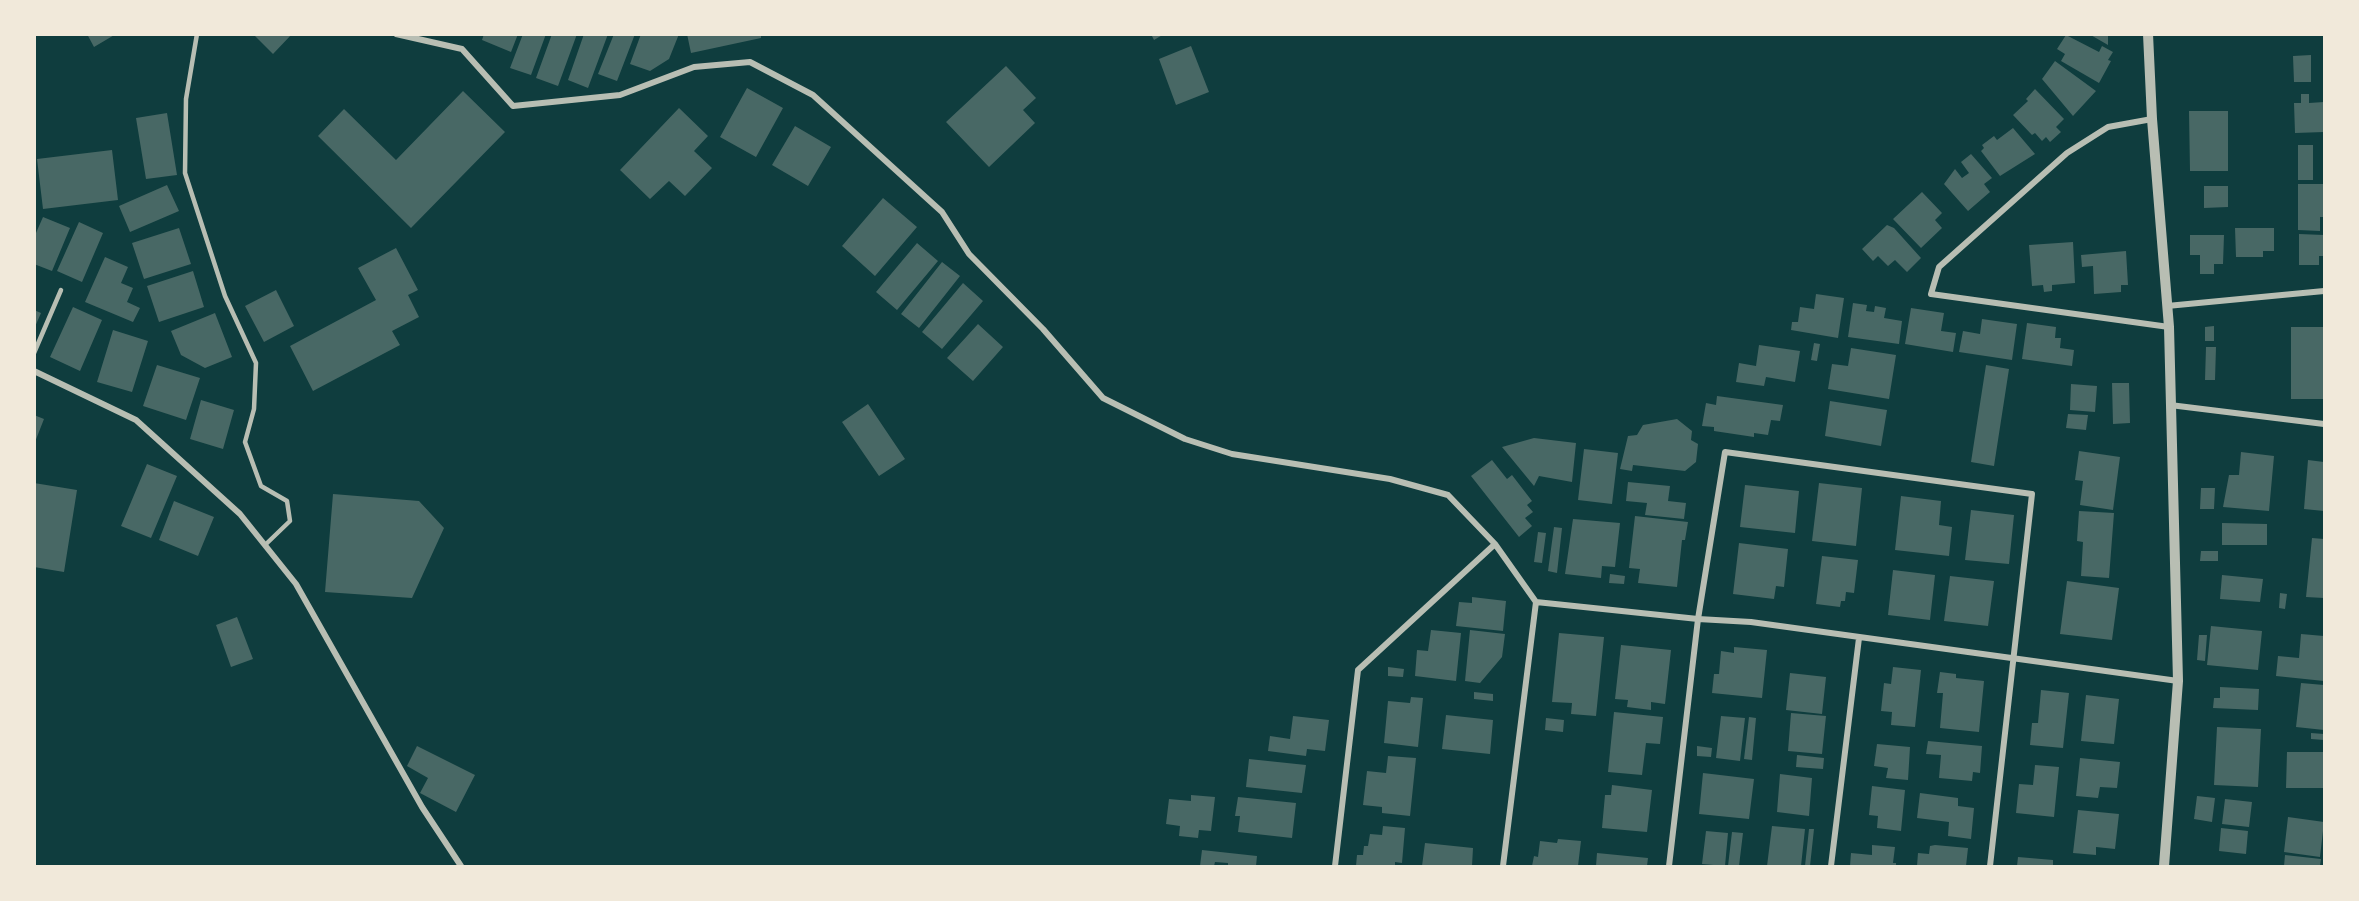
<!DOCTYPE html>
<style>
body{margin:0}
#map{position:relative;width:2359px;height:901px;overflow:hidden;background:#0f3d3e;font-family:"IBM Plex Serif",serif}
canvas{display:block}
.frame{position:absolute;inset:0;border:36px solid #f1e9da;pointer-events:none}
</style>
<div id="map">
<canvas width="2359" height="901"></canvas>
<div class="frame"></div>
</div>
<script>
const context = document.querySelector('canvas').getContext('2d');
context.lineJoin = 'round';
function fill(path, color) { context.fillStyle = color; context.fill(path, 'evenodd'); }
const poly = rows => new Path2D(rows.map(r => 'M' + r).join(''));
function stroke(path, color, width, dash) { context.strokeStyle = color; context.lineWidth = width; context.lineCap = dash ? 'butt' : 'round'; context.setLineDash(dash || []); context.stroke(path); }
const building = poly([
 [87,34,116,34,94,47],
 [253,34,292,34,273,54],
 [484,34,518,34,511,52,482,40],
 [523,34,546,34,531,75,510,68],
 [552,34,577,34,558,86,536,78],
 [584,34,608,34,588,88,568,80],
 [614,34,635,34,617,81,598,74],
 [641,34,679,34,669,59,650,71,630,64],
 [687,34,761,34,761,38,691,53],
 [1151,34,1164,34,1154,40],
 [2089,34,2108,34,2108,45],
 [2066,35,2099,52,2102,46,2113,52,2108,60,2111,61,2099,83,2061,61,2065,54,2057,49],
 [1191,46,1209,92,1176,105,1159,59],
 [2311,55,2311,82,2294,82,2293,56],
 [2055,61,2096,91,2073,116,2042,79],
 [1006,66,1036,98,1023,110,1035,123,989,167,946,122],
 [747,88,783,108,756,157,720,137],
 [2035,89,2064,119,2056,127,2061,132,2050,142,2046,137,2042,141,2035,133,2032,135,2013,115,2028,101,2026,99],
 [463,91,505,132,411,228,318,136,344,109,396,160],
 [2301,94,2309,94,2309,103,2324,102,2324,132,2295,133,2294,103,2301,103],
 [679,108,708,136,694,151,712,168,685,196,669,181,650,199,620,170],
 [2189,111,2228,111,2228,171,2190,171],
 [167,113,177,175,146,179,136,118],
 [795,126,831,147,808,186,772,165],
 [2013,128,2035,154,2000,176,1981,151,1984,148,1982,145,1994,136,1997,140],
 [2298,145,2313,145,2313,180,2298,180],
 [112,150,118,200,43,209,37,159],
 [1971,154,1992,178,1984,184,1990,192,1968,211,1944,184,1955,169,1962,178,1969,173,1961,162],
 [2298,184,2324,184,2324,217,2320,217,2320,231,2298,230],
 [167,185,179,211,130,232,119,206],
 [2204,186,2228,186,2228,207,2204,208],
 [1922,192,1942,213,1935,220,1942,228,1921,248,1893,219],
 [883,198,917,227,875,276,842,246],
 [43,217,70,228,52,271,34,264,34,232,36,233],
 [79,222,103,233,82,282,57,271],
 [1887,225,1894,228,1921,258,1907,272,1895,260,1888,266,1878,256,1873,261,1862,249],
 [179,228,191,264,144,279,132,243],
 [2235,228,2274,228,2274,251,2263,251,2263,257,2236,257],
 [2299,234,2324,235,2324,256,2319,256,2319,265,2299,265],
 [2190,235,2224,235,2223,264,2214,264,2214,274,2200,274,2200,255,2190,255],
 [2073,242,2075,283,2052,285,2052,291,2044,292,2043,285,2032,286,2029,245],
 [917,243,938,261,897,310,876,292],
 [396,248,418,290,408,295,419,317,392,331,400,345,313,391,290,346,376,300,358,268],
 [2126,251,2128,285,2121,285,2121,292,2094,294,2093,266,2082,267,2081,255],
 [105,257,128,267,121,283,133,288,127,302,140,308,133,322,85,302],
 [942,262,960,276,919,328,901,314],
 [193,271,204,307,159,322,147,286],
 [963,283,983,301,942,349,922,332],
 [276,290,294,326,264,342,245,306],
 [1816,294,1844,298,1838,338,1791,330,1792,322,1798,322,1800,307,1814,309],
 [1853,303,1867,305,1866,311,1874,312,1875,306,1886,308,1884,318,1902,321,1899,344,1848,337],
 [73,307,102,320,80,371,50,357],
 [1911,308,1944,313,1941,331,1956,333,1953,352,1905,344],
 [34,310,41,313,34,329],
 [215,313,232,357,205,368,181,355,171,331],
 [1982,319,2017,324,2012,360,1959,352,1963,331,1980,334],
 [2027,323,2056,327,2055,338,2061,338,2060,348,2074,350,2072,366,2022,359],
 [978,324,1003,347,973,381,947,358],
 [2214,326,2214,341,2205,341,2205,327],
 [2291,327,2324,327,2324,399,2291,399],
 [113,330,148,341,132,392,97,382],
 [1814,343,1820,344,1817,361,1811,360],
 [1759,345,1800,351,1795,382,1766,377,1764,386,1736,382,1739,363,1756,366],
 [2206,347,2216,347,2215,380,2205,380],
 [1851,348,1896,355,1889,399,1828,389,1832,364,1848,366],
 [157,365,200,378,186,420,143,406],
 [1986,365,2009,369,1994,466,1971,462],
 [2112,383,2129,383,2130,423,2113,424],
 [2071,384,2097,386,2095,412,2070,410],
 [1717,396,1783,405,1780,421,1771,420,1768,435,1754,433,1754,437,1714,431,1714,427,1702,426,1706,403,1716,405],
 [201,400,234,410,223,449,190,439],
 [1830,401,1887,410,1881,446,1825,436],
 [868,404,905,459,879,476,842,422],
 [2068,414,2088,415,2086,430,2066,428],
 [34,415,44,419,35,442,34,442],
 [1677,419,1692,431,1691,440,1698,444,1696,462,1685,471,1633,465,1632,471,1620,469,1628,436,1637,435,1643,425],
 [1534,438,1576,443,1572,482,1539,476,1534,486,1502,447],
 [1584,449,1618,453,1612,504,1578,500],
 [2079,451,2120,457,2113,510,2080,505,2083,481,2075,480],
 [2241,452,2274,456,2269,511,2223,507,2229,475,2239,475],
 [1492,460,1507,479,1512,475,1532,501,1527,505,1533,512,1525,518,1532,526,1519,537,1471,476],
 [2308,460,2324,462,2324,511,2304,509],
 [147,464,177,476,151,538,121,526],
 [1628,482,1670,486,1668,501,1686,503,1684,519,1645,515,1647,503,1626,501],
 [34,483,77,490,64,572,34,567],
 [1819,483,1862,488,1856,546,1812,541],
 [1745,485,1799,491,1795,533,1740,527],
 [2201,488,2215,488,2214,509,2200,509],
 [333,494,419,501,444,528,412,598,325,592],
 [1901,496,1941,501,1939,525,1952,527,1949,556,1895,550],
 [174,501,214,517,198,556,159,540],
 [1971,510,2014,515,2009,564,1965,560],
 [2079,511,2114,513,2109,578,2081,576,2083,542,2077,541],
 [1635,516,1688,522,1685,540,1682,540,1677,587,1638,583,1640,569,1629,568],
 [1573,519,1620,523,1615,567,1602,566,1601,578,1565,574],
 [2222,523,2267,524,2267,545,2222,545],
 [1554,527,1562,528,1557,573,1548,571],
 [1538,532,1546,533,1542,563,1534,562],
 [2312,538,2324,539,2324,598,2306,597],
 [1739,543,1788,549,1784,587,1776,586,1774,599,1733,594],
 [2201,551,2218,551,2218,561,2200,561],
 [1822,556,1858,560,1854,593,1846,592,1845,601,1841,601,1840,607,1816,604],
 [1893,570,1935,575,1930,620,1888,615],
 [1610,574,1625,576,1624,584,1609,583],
 [2222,575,2263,579,2260,602,2220,599],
 [1950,576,1994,581,1988,626,1944,621],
 [2067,581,2119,588,2112,640,2060,634],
 [2280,593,2287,594,2285,609,2279,608],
 [1472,597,1506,601,1503,631,1456,626,1459,602,1472,603],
 [237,617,253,659,231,667,216,625],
 [2211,626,2262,631,2258,670,2207,665],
 [1431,630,1461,633,1456,681,1415,676,1417,650,1428,651],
 [1470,630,1505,634,1502,657,1480,683,1465,681],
 [1559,633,1604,637,1596,716,1571,714,1572,703,1552,702],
 [2301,634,2324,636,2324,681,2276,676,2278,656,2299,658],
 [2199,635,2207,635,2205,661,2197,660],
 [1621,645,1671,650,1665,704,1651,702,1651,710,1627,707,1628,700,1615,699],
 [1734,647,1767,650,1762,698,1712,693,1714,674,1719,674,1721,651,1734,653],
 [1388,667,1404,669,1403,677,1388,676],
 [1893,667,1921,670,1915,727,1891,725,1892,712,1881,711,1884,683,1891,684],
 [1940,672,1956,674,1956,678,1984,681,1979,732,1940,728,1943,693,1937,693],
 [1790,673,1826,677,1822,714,1786,710],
 [2301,683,2324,685,2324,730,2296,727],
 [2220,687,2259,689,2258,710,2213,708,2214,698,2220,698],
 [2041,690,2069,693,2063,748,2030,745,2032,723,2038,723],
 [1474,692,1493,694,1493,701,1474,699],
 [2086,695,2119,699,2114,744,2081,741],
 [1411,697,1423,698,1418,747,1384,743,1388,701,1410,703],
 [1614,712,1663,717,1660,744,1646,743,1642,775,1608,772],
 [1791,713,1826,716,1822,754,1788,751],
 [1446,715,1493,720,1490,754,1442,749],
 [1293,716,1329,720,1325,751,1307,749,1306,756,1268,751,1270,736,1290,739],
 [1721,716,1745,718,1740,761,1716,758],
 [1749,717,1756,718,1752,760,1744,759],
 [1546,718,1564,720,1563,732,1545,730],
 [2217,727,2261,729,2258,787,2214,785],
 [2311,733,2324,734,2324,740,2311,739],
 [1928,741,1982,746,1980,773,1973,772,1972,781,1939,778,1941,755,1926,754],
 [1877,744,1910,747,1908,780,1886,778,1888,768,1874,766],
 [417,746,475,775,456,812,420,793,428,778,407,766],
 [1697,746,1712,748,1711,757,1697,756],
 [2287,752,2324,752,2324,788,2286,788],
 [1797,755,1824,758,1823,769,1796,767],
 [1388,756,1416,758,1410,816,1382,813,1382,807,1363,805,1367,771,1386,773],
 [2080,758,2120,762,2117,788,2100,787,2098,798,2076,796],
 [1249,759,1306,765,1302,793,1246,787],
 [2035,765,2059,767,2054,817,2016,813,2019,784,2033,785],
 [1703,773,1754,779,1749,819,1699,814],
 [1780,774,1812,778,1809,816,1777,812],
 [1612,785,1652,790,1647,832,1602,828,1605,795,1611,795],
 [1872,786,1905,790,1901,831,1877,828,1878,816,1869,815],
 [1920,793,1958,798,1958,806,1974,808,1971,839,1948,836,1949,822,1917,818],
 [1191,795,1215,797,1211,831,1199,830,1198,838,1179,836,1180,826,1166,824,1169,799,1191,801],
 [2197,796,2215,798,2212,822,2194,819],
 [1238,797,1296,803,1292,838,1238,832,1240,816,1235,816],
 [2225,799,2252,802,2249,827,2222,824],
 [2078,810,2119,814,2115,849,2096,847,2096,855,2073,853],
 [2288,817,2324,822,2320,857,2284,852],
 [1383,826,1405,828,1402,863,1395,862,1395,866,1356,866,1357,855,1363,855,1364,846,1368,846,1370,834,1382,835],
 [1772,826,1805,829,1801,866,1767,866],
 [2221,828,2248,831,2246,854,2219,851],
 [1809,829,1814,829,1810,866,1805,866],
 [1706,831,1728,833,1725,866,1702,864],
 [1732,832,1743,833,1739,866,1728,866],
 [1558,839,1581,841,1578,866,1532,866,1534,856,1538,857,1540,841,1557,843],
 [1425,843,1473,848,1472,866,1422,866],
 [1872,845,1895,847,1893,863,1896,863,1896,866,1850,866,1851,853,1872,855],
 [1935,845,1968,848,1966,866,1917,866,1918,853,1929,854,1930,846],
 [1202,850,1257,856,1256,866,1228,866,1228,863,1215,862,1214,866,1200,866],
 [1597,853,1648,858,1647,866,1596,866],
 [2285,855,2321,859,2320,866,2284,866],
 [2018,857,2053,860,2053,866,2017,866]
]);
const service = poly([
 [197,34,186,99,185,173,225,296,256,363,254,409,245,442,261,486,287,501,290,521,265,545],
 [34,353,61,290]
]);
const minor = poly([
 [396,34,462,49,513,106,620,95,694,67,750,62,813,95,942,212,969,254,1043,329,1103,398,1185,439,1232,454,1390,479,1448,495,1495,544,1536,602,1503,866],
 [2152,119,2108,127,2067,153,1939,267,1931,294,2169,327],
 [2167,306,2324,291],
 [34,371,136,420,240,514,296,584,422,807,461,866],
 [2170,405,2324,424],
 [1536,602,1698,619,1751,622,2178,681],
 [1335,866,1358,670,1495,544],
 [1669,866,1698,619,1725,452,2032,494,1990,866],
 [1831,866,1859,638]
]);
const tertiary = poly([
 [2148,34,2152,119,2169,327,2178,681,2164,866]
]);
fill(building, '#486865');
stroke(service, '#b8beb3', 4.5);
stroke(minor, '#b8beb3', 6);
stroke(tertiary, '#b8beb3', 10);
</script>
